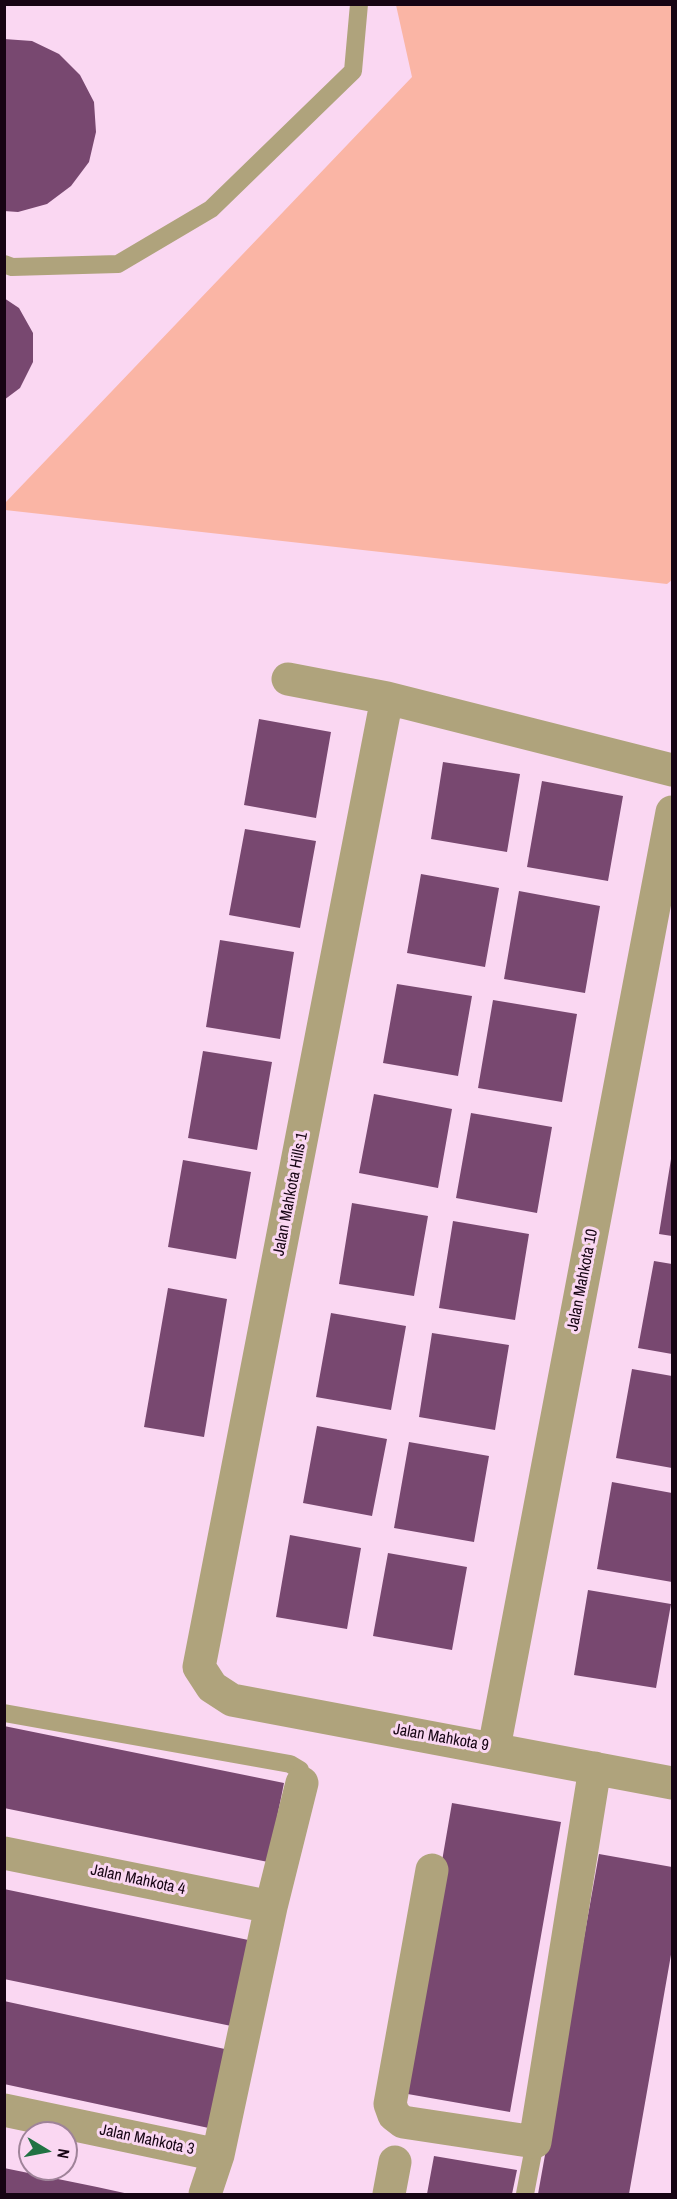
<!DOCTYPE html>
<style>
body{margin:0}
#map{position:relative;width:677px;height:2199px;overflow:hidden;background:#fad7f2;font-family:"Archivo Narrow",sans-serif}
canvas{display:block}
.frame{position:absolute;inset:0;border:6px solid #160413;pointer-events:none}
.north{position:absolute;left:18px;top:2121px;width:60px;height:60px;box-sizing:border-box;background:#fad7f2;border:2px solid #9f8399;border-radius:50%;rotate:100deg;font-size:16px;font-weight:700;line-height:24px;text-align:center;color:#160413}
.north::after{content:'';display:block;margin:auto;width:21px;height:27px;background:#217243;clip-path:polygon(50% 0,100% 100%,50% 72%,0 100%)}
</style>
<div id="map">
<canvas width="677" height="2199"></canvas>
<div class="frame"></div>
<div class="north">N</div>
</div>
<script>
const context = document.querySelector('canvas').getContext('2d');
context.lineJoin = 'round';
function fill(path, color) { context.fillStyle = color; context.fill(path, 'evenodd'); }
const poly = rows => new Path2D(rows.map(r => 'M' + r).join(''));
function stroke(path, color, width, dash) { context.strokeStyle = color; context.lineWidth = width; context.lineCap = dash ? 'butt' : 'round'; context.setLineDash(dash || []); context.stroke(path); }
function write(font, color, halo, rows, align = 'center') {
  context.font = font + ' "Archivo Narrow",sans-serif'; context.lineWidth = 6; context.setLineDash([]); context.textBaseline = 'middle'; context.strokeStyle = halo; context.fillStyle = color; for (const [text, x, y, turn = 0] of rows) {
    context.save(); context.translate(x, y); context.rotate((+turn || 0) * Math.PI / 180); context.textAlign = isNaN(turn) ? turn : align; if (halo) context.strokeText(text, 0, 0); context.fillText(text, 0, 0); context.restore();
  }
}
const green = poly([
 [396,5,672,5,672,580,667,584,5,510,5,503,412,77]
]);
const building = poly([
 [4,39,32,41,59,54,80,75,94,102,96,132,89,162,71,186,47,204,18,212,4,211],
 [4,298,19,308,33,333,33,362,20,388,4,400],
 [259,719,331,732,316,818,244,805],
 [443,762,520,774,507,852,431,839],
 [542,781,623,796,608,881,527,867],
 [245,829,316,841,300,928,229,915],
 [421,874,499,888,485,967,407,953],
 [519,891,600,906,585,993,504,979],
 [220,940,294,952,280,1039,206,1027],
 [397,984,472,996,458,1076,383,1063],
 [493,1000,577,1014,562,1102,478,1088],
 [203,1051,272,1062,257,1150,188,1138],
 [374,1094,452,1109,438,1188,359,1173],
 [471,1113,552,1127,537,1213,456,1198],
 [671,1159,672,1159,672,1236,659,1234],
 [183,1160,251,1172,236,1259,168,1247],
 [352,1203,428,1216,414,1296,339,1284],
 [453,1221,529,1234,515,1320,439,1308],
 [654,1261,672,1264,672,1354,638,1348],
 [168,1288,227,1299,204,1437,144,1427],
 [331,1313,406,1326,391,1410,316,1397],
 [432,1333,509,1345,495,1430,419,1417],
 [632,1369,672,1376,672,1468,616,1458],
 [317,1426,387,1439,372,1516,303,1503],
 [409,1442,489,1456,474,1542,394,1528],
 [612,1482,672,1493,672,1582,597,1569],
 [290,1535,361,1548,347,1629,276,1617],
 [388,1553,467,1567,452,1650,373,1636],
 [588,1590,671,1604,656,1688,574,1675],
 [4,1726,284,1783,268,1862,4,1808],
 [452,1803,561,1822,510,2112,402,2093],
 [599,1854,672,1867,672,1949,629,2194,538,2194],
 [4,1889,258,1942,241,2028,4,1979],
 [4,2001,234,2051,218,2130,4,2084],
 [434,2156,517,2170,512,2194,427,2194],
 [4,2168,97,2187,129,2194,4,2194]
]);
const lane = poly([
 [4,264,12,267,118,264,211,209,353,71,359,4],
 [4,1713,290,1764,300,1770,302,1783],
 [525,2194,535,2142]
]);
const street = poly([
 [288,679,387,698,672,770],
 [387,698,199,1667,212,1687,232,1700,672,1783],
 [494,1748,672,812],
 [4,1853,271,1907],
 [432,1870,390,2104,394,2115,403,2122,535,2142,595,1768],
 [4,2110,218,2155],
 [205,2194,218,2155,271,1907,302,1783],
 [389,2194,395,2162]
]);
const streetNames = [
 ["Jalan Mahkota Hills 1",291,1194,-79],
 ["Jalan Mahkota 10",583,1280,-79],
 ["Jalan Mahkota 9",441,1738,10],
 ["Jalan Mahkota 4",138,1880,12],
 ["Jalan Mahkota 3",147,2140,12]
];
fill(green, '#fab5a5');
fill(building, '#784870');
stroke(lane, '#afa37c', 18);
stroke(street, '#afa37c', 33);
write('16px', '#160413', '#fad7f2', streetNames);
</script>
